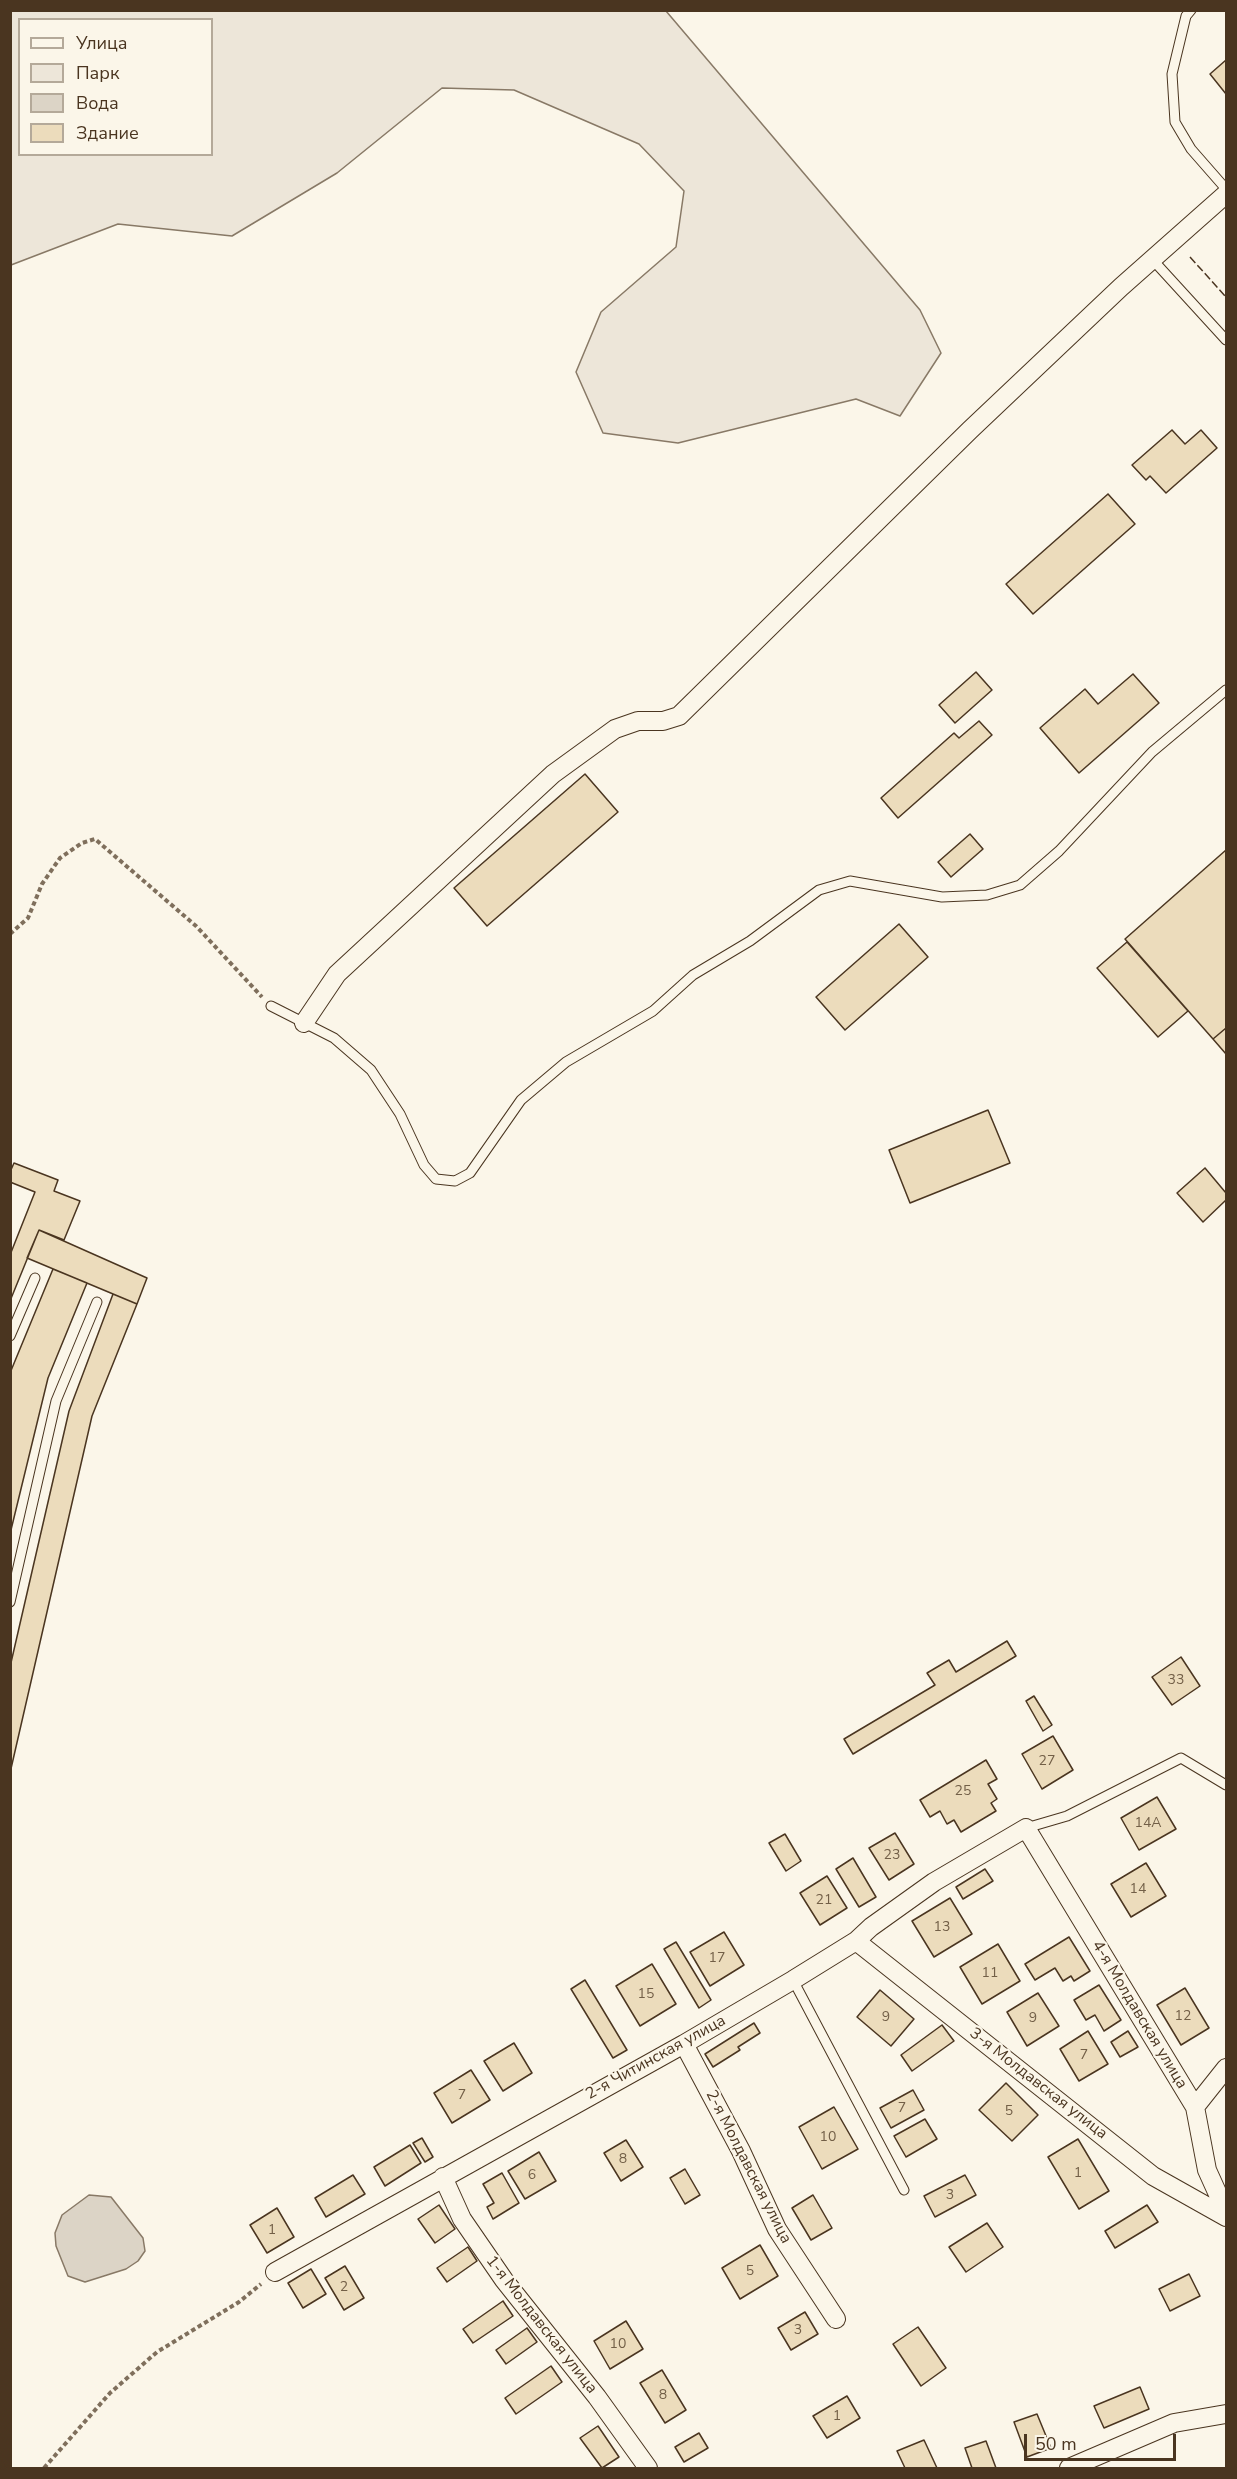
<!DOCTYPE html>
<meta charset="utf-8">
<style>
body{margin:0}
#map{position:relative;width:1237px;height:2479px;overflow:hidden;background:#fbf6e9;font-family:"Nunito Sans",sans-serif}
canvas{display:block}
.frame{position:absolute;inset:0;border:12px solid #4a3520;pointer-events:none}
.legend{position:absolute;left:18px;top:18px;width:195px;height:138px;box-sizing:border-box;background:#fbf6e9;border:2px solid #b4a999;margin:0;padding:8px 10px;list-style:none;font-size:18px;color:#4a3520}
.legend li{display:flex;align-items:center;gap:12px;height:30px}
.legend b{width:30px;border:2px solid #b4a999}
.scale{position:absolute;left:1024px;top:2434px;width:152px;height:27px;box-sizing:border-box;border:3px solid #4a3520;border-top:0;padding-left:8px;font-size:18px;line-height:21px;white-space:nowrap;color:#4a3520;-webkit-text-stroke:4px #fbf6e9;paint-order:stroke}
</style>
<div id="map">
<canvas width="1237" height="2479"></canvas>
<div class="frame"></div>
<ul class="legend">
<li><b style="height:8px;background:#fbf6e9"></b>Улица</li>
<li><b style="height:16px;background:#ede6d9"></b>Парк</li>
<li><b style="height:16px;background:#dcd4c6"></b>Вода</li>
<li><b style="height:16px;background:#ecdcbc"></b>Здание</li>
</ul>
<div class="scale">50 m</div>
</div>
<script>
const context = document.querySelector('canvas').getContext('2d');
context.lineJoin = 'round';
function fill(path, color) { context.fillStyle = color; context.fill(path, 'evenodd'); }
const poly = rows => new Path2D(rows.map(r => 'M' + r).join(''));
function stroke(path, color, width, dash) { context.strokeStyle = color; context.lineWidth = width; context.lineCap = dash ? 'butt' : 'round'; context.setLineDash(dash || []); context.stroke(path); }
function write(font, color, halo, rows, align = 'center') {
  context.font = font + ' "Nunito Sans",sans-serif'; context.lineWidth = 4.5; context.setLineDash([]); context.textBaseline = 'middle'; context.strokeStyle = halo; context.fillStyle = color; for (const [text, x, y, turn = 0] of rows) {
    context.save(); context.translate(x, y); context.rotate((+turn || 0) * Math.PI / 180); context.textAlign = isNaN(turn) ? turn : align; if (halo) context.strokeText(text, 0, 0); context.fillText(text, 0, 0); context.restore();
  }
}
const green = poly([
 [11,10,666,11,920,310,941,353,900,416,856,399,678,443,603,433,576,372,601,312,676,247,684,191,639,144,514,90,442,88,337,173,232,236,118,224,11,265,11,10],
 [20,20,212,20,212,154,20,154,20,20]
]);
const water = poly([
 [89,2195,111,2197,143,2238,145,2251,138,2261,126,2269,85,2282,68,2276,56,2246,55,2233,62,2215,89,2195]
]);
const building = poly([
 [1226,60,1226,94,1210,74,1226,60],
 [1172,430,1185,444,1201,430,1217,448,1166,493,1150,476,1146,480,1132,465,1172,430],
 [1108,494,1135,524,1033,614,1006,584,1108,494],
 [976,672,992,690,955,723,939,705,976,672],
 [1133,674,1159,703,1079,773,1040,728,1085,689,1098,704,1133,674],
 [979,721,992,735,898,818,881,798,954,733,959,738,979,721],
 [585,774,618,812,487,926,454,888,585,774],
 [970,834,983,849,951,877,938,862,970,834],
 [1226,850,1226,1028,1213,1039,1125,939,1226,850],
 [899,924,928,957,845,1030,816,997,899,924],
 [1127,942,1188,1011,1158,1037,1097,968,1127,942],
 [1226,1028,1226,1054,1213,1039,1226,1028],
 [988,1110,1010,1163,910,1203,889,1150,988,1110],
 [14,1163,58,1180,54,1191,80,1201,64,1240,39,1230,10,1301,10,1255,35,1192,10,1182,10,1172,14,1163],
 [1205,1168,1226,1193,1226,1200,1203,1222,1177,1193,1205,1168],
 [39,1230,147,1278,137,1304,27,1258,39,1230],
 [53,1269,87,1283,48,1378,10,1534,10,1373,53,1269],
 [113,1294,137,1304,92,1416,10,1773,10,1667,69,1411,113,1294],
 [1007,1641,1016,1656,853,1754,844,1739,935,1685,927,1673,949,1660,956,1672,1007,1641],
 [1181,1657,1200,1686,1172,1705,1152,1677,1181,1657],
 [1034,1696,1052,1725,1043,1731,1026,1701,1034,1696],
 [1053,1736,1073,1770,1042,1789,1022,1754,1053,1736],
 [986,1760,997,1779,988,1784,997,1799,991,1803,996,1811,961,1832,954,1820,947,1824,940,1811,930,1817,920,1800,986,1760],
 [1157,1797,1176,1829,1139,1850,1121,1818,1157,1797],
 [895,1833,914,1864,889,1880,869,1848,895,1833],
 [785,1834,801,1861,786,1871,769,1843,785,1834],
 [853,1858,876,1897,859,1907,836,1869,853,1858],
 [1146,1863,1166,1896,1131,1917,1111,1884,1146,1863],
 [985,1869,993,1881,963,1899,956,1887,985,1869],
 [827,1876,847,1908,820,1925,800,1893,827,1876],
 [950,1898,972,1934,934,1957,912,1921,950,1898],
 [724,1932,744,1965,710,1986,690,1952,724,1932],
 [1069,1937,1090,1971,1074,1981,1071,1976,1063,1981,1055,1968,1035,1980,1025,1964,1069,1937],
 [676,1942,711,2000,699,2008,664,1949,676,1942],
 [998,1944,1020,1981,982,2004,960,1967,998,1944],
 [652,1964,676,2004,640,2026,616,1986,652,1964],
 [585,1980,627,2050,613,2058,571,1989,585,1980],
 [1099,1985,1121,2020,1104,2031,1095,2015,1086,2020,1074,2000,1099,1985],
 [1185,1988,1209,2028,1181,2045,1157,2005,1185,1988],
 [880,1990,914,2019,891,2046,857,2017,880,1990],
 [1038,1993,1059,2026,1027,2046,1007,2012,1038,1993],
 [754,2023,760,2033,738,2047,740,2050,713,2067,705,2054,754,2023],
 [942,2025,954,2041,912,2071,901,2055,942,2025],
 [1088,2031,1108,2064,1079,2081,1060,2049,1088,2031],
 [1128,2031,1138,2047,1120,2057,1111,2042,1128,2031],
 [514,2043,532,2073,503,2091,484,2061,514,2043],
 [471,2070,490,2100,452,2123,434,2093,471,2070],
 [1006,2083,1038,2115,1012,2141,979,2110,1006,2083],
 [913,2090,924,2110,891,2128,880,2108,913,2090],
 [834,2107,858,2149,822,2169,799,2127,834,2107],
 [925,2119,937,2139,906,2157,894,2136,925,2119],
 [422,2138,433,2157,425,2162,413,2143,422,2138],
 [1078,2139,1109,2191,1079,2209,1048,2157,1078,2139],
 [626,2140,643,2167,621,2181,604,2153,626,2140],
 [410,2145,421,2163,385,2186,374,2167,410,2145],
 [539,2152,556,2181,525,2199,508,2171,539,2152],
 [685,2169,700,2195,685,2204,670,2178,685,2169],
 [502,2173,519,2203,493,2219,487,2207,494,2203,483,2184,502,2173],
 [353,2175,365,2194,326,2217,315,2198,353,2175],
 [965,2175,976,2195,935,2217,924,2196,965,2175],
 [813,2195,832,2228,811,2240,792,2208,813,2195],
 [439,2205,455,2229,435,2243,418,2219,439,2205],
 [1147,2205,1158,2222,1115,2248,1105,2231,1147,2205],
 [277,2208,294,2237,267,2253,250,2225,277,2208],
 [987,2223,1003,2247,966,2272,949,2247,987,2223],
 [760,2245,778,2276,740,2299,722,2268,760,2245],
 [468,2247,477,2261,447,2282,437,2268,468,2247],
 [345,2266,364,2298,344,2310,325,2278,345,2266],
 [311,2269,326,2294,303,2308,288,2283,311,2269],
 [1189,2274,1200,2296,1170,2311,1159,2289,1189,2274],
 [503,2301,513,2316,473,2343,463,2329,503,2301],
 [805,2312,818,2334,791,2350,778,2328,805,2312],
 [626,2321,643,2349,610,2369,594,2341,626,2321],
 [918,2327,946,2368,921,2386,893,2344,918,2327],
 [527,2328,537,2342,506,2364,496,2350,527,2328],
 [551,2366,562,2382,516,2414,505,2398,551,2366],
 [662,2370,686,2410,665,2423,640,2383,662,2370],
 [1140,2387,1149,2409,1104,2428,1094,2406,1140,2387],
 [847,2396,860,2418,827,2438,813,2416,847,2396],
 [1037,2414,1051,2448,1027,2457,1014,2422,1037,2414],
 [598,2426,619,2457,602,2468,580,2438,598,2426],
 [699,2433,708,2448,684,2462,675,2447,699,2433],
 [924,2440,937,2468,905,2468,897,2451,924,2440],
 [986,2441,996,2468,972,2468,965,2448,986,2441]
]);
const path = poly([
 [10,934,28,918,42,884,60,858,82,843,95,839,196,926,262,997],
 [44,2468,110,2393,157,2352,239,2302,261,2284]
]);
const lane = poly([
 [1191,10,1186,16,1172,74,1175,122,1191,149,1226,189],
 [1152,259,1226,340],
 [271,1006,334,1038,371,1070,400,1114,424,1165,436,1179,455,1181,470,1173,521,1100,566,1062,653,1011,693,975,750,941,819,890,850,881,942,897,987,895,1020,885,1059,851,1152,752,1226,690],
 [10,1336,35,1278],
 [10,1602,56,1401,97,1302],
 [1026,1828,1067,1816,1181,1758,1226,1785],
 [793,1980,904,2190]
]);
const street = poly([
 [304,1023,337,974,553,774,615,729,638,721,663,721,679,716,970,430,1121,287,1226,194],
 [856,1941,1153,2176,1226,2217],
 [684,2044,741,2151,777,2229,836,2319],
 [1195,2107,1226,2068],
 [443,2177,462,2219,504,2280,597,2397,648,2468],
 [275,2272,684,2044,793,1980,856,1941,871,1927,934,1882,1026,1828,1195,2107,1207,2170,1226,2212],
 [1069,2468,1174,2423,1226,2414]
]);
const fence = poly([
 [1190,257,1226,297]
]);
const numberNames = [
 ["33",1176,1681],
 ["27",1047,1762],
 ["25",963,1792],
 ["14А",1148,1824],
 ["23",892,1856],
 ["14",1138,1890],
 ["21",824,1901],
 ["13",942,1928],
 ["17",717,1959],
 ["11",990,1974],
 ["15",646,1995],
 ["12",1183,2017],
 ["9",886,2018],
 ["9",1033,2019],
 ["7",1084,2056],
 ["7",462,2096],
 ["7",902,2109],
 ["5",1009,2112],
 ["10",828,2138],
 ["8",623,2160],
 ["1",1078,2174],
 ["6",532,2176],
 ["3",950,2196],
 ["1",272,2231],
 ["5",750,2272],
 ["2",344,2288],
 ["3",798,2331],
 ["10",618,2345],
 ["8",663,2396],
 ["1",837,2417]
];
const streetNames = [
 ["4-я Молдавская улица",1139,2015,59],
 ["2-я Читинская улица",656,2058,-29],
 ["3-я Молдавская улица",1038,2084,38],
 ["2-я Молдавская улица",748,2167,63],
 ["1-я Молдавская улица",541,2325,52]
];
fill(green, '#ede6d9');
stroke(green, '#887966', 1.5);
fill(water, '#dcd4c6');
stroke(water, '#887966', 1.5);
fill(building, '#ecdcbc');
stroke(building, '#4a3520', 1.5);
stroke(lane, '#4a3520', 11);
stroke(street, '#4a3520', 20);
stroke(path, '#7f6f5c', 4, [4.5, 3]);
stroke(lane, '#fbf6e9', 9);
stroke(street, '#fbf6e9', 18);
stroke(fence, '#4a3520', 1.5, [8, 3]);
write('14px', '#725f47', null, numberNames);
write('16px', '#4a3520', '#fbf6e9', streetNames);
</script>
